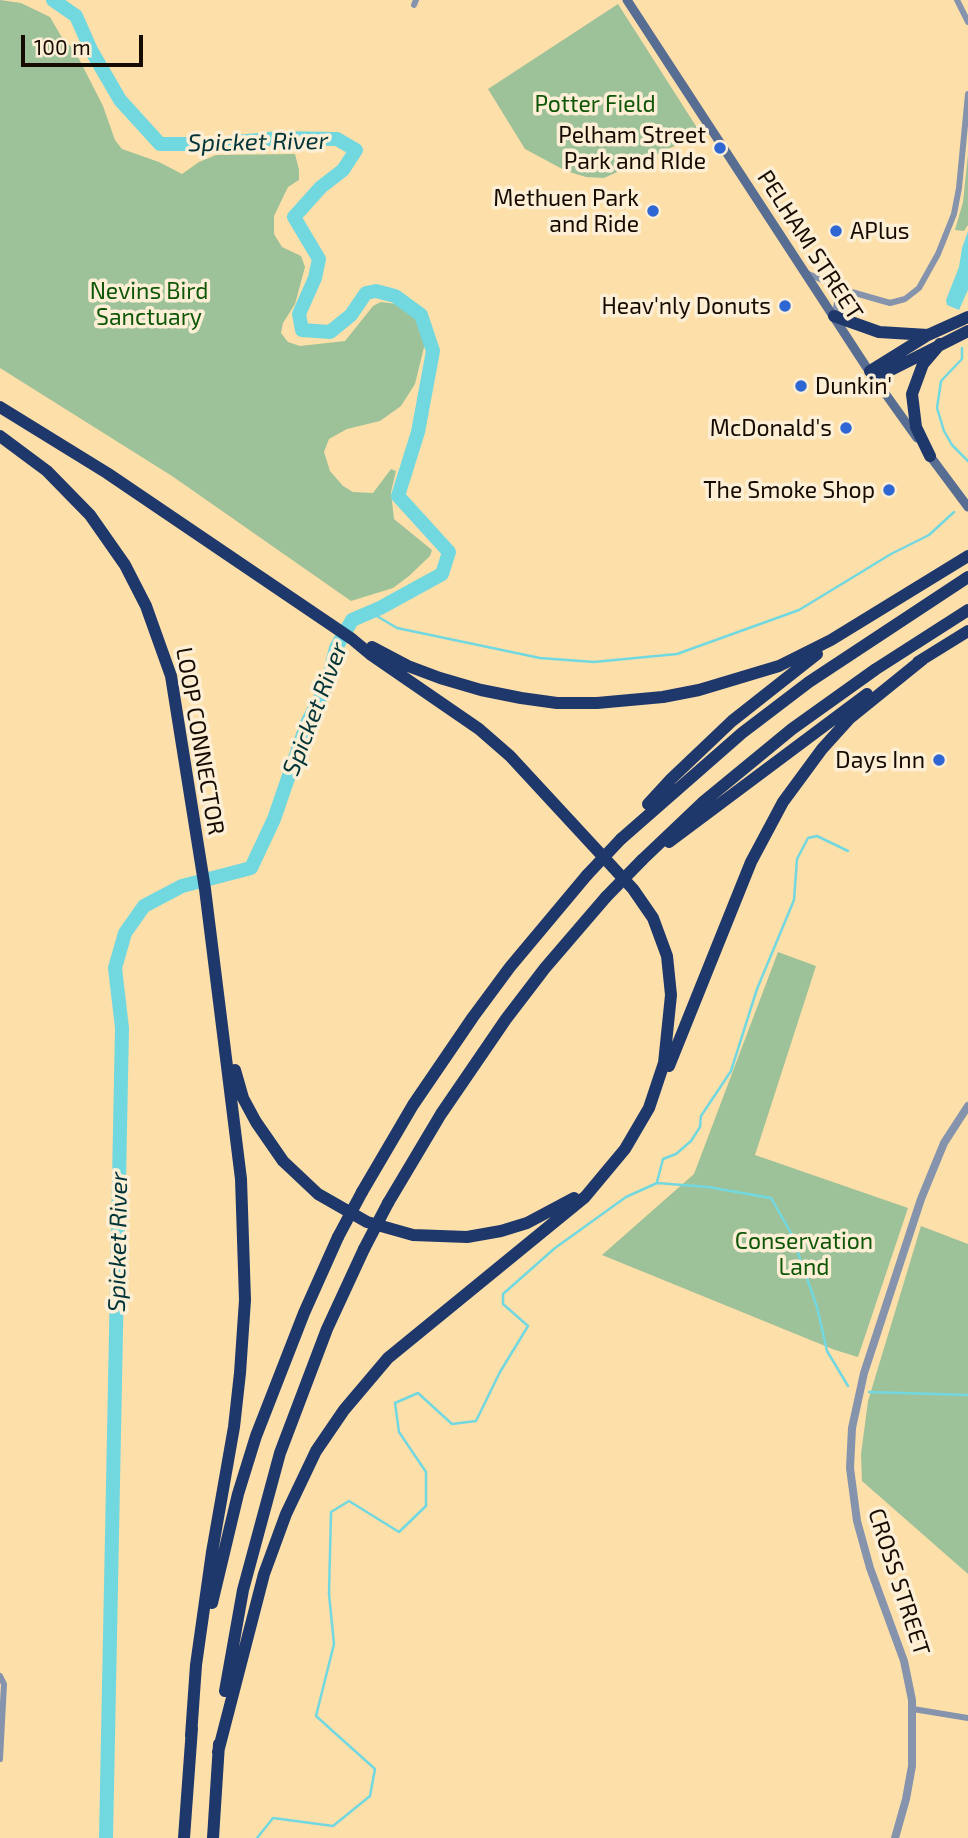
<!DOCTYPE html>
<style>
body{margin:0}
#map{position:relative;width:968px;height:1838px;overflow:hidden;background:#fddfaa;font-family:"Exo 2",sans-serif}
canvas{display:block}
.scale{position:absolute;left:21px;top:35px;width:122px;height:32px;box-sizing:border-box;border:4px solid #150b00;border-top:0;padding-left:9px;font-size:21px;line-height:24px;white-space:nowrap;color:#150b00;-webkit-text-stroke:5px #fdefd5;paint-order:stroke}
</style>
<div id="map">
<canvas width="968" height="1838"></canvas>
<div class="scale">100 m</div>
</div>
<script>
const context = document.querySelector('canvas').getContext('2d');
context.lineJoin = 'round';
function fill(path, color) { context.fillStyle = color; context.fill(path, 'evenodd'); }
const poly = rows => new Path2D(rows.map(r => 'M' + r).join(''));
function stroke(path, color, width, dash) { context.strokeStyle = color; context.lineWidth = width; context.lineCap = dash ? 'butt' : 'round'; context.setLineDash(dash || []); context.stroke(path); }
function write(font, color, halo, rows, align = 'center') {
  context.font = font + ' "Exo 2",sans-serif'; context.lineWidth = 7; context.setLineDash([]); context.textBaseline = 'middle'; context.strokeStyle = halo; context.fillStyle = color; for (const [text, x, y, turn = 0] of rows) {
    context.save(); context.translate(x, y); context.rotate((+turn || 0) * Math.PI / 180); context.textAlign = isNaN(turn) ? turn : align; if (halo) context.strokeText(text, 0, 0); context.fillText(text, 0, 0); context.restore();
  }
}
const green = poly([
 [0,0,21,3,50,17,61,36,75,51,103,106,115,140,122,149,159,162,182,174,199,162,216,155,295,154,299,170,299,180,288,187,274,216,274,234,282,247,301,256,305,267,295,304,283,323,281,333,288,342,300,346,345,341,373,306,381,302,396,304,411,314,421,327,425,343,415,384,401,406,380,421,347,429,329,439,324,452,330,471,343,486,353,492,373,493,391,469,396,471,391,492,394,519,432,550,430,556,409,576,393,588,351,601,172,476,0,368],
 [618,4,701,134,604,178,586,177,566,171,525,149,488,89],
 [968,154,968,225,964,231,955,230,963,202],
 [778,952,816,966,755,1155,908,1208,858,1357,835,1350,602,1255,694,1174],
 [921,1226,968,1244,968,1574,862,1481,861,1454,868,1401]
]);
const water = poly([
 [968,231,968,290,959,310,947,305,946,300,959,267,962,248]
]);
const stream = poly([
 [962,348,962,359,941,381,937,408,944,431,952,445,968,461],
 [370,612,397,628,540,658,594,662,677,654,799,610,891,554,929,535,954,512],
 [657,1182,663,1159,676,1154,691,1141,700,1127,701,1116,731,1071,757,989,794,900,797,859,808,838,817,836,848,851],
 [869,1392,968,1395],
 [257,1838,273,1818,333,1826,370,1796,375,1769,316,1716,334,1644,329,1594,331,1512,349,1501,399,1532,426,1506,426,1472,399,1432,395,1403,418,1393,452,1424,476,1421,500,1372,528,1326,503,1304,503,1294,555,1248,626,1197,657,1183,708,1187,771,1198,791,1233,817,1307,827,1351,848,1386]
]);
const river = poly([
 [53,0,76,16,91,50,120,100,160,144,217,144,279,138,337,139,356,150,343,170,321,187,294,217,319,259,315,278,299,314,302,330,330,332,351,315,366,293,376,291,395,296,421,315,433,351,418,432,398,496,449,552,442,574,380,608,352,620,336,648,327,685,307,723,274,819,251,868,182,886,144,906,125,933,115,968,122,1028,106,1838]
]);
const minor = poly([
 [957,0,968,22],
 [414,5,416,0],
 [806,273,848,291,890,303,905,299,919,288,938,254,954,214,959,188,968,94],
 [834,316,838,299,848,291],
 [0,1676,4,1684,0,1759],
 [913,1709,968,1718]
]);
const tertiary = poly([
 [895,1838,906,1799,912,1766,912,1700,904,1661,870,1568,857,1521,850,1468,852,1428,864,1373,921,1199,944,1143,968,1106]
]);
const secondary = poly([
 [627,0,867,368,917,438],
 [927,452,968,507]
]);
const motorway = poly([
 [834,316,879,332,928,335],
 [870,371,928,335,968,317],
 [870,371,885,373,968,331],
 [0,407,107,473,352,639,370,654,479,729,510,756,633,889,653,918,667,956,671,995,664,1063,649,1108,625,1149,585,1197,388,1358,344,1410,316,1451,286,1514,264,1574,218,1752],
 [0,436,47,471,90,515,125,565,146,606,171,676,205,889,241,1179,245,1300,240,1373,234,1427,212,1552,196,1665,191,1736],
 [930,456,916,427,912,394,923,364,940,344],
 [372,647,408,666,440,678,481,690,521,698,557,703,597,703,663,697,699,690,779,666,831,640,968,556],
 [918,662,968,631],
 [648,804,671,779,732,721,817,654],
 [621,839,742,733,809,682,968,577],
 [669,842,867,694],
 [642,860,702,803,792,729,876,669,968,610],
 [669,1066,751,862,783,802,822,749,850,718,923,659],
 [235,1070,243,1098,256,1122,283,1161,318,1194,367,1222,413,1235,467,1237,501,1231,527,1223,574,1198],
 [362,1192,413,1105,473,1017,510,967,587,875],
 [388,1203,441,1114,506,1019,545,968,606,897],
 [212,1603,238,1494,256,1436,304,1313,338,1237],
 [225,1691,243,1590,280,1453,327,1329,364,1249],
 [184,1838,192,1728],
 [213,1838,219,1744]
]);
const motorwayBridge = poly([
 [587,875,621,839],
 [606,897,642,860],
 [338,1237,362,1192],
 [364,1249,388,1203]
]);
const markers = [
 [720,148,7,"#2e66d4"],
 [653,211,7,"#2e66d4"],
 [836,231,7,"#2e66d4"],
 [785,306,7,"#2e66d4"],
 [801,386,7,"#2e66d4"],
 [846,428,7,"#2e66d4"],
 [889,490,7,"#2e66d4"],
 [939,760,7,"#2e66d4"]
];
const parkNames = [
 ["Potter Field",595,104],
 ["Nevins Bird",149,291],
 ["Sanctuary",149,317],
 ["Conservation",804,1241],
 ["Land",804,1267]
];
const poiNames = [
 ["Pelham Street",706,135],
 ["Park and RIde",706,161],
 ["Methuen Park",639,198],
 ["and Ride",639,224],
 ["APlus",850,231,"left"],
 ["Heav'nly Donuts",771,306],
 ["Dunkin'",815,386,"left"],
 ["McDonald's",832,428],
 ["The Smoke Shop",875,490],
 ["Days Inn",925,760]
];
const streetNames = [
 ["PELHAM STREET",810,245,57],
 ["LOOP CONNECTOR",200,741,80],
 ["CROSS STREET",899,1582,72]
];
const waterNames = [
 ["Spicket River",258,142,-1],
 ["Spicket River",315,709,-69],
 ["Spicket River",118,1242,-89]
];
fill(green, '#9dc199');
fill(water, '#72d8e0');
stroke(stream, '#72d8e0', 2.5);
stroke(river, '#72d8e0', 14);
stroke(minor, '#8593ad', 6);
stroke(tertiary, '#8593ad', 8);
stroke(secondary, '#586d92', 9);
stroke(motorway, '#1e386b', 12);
stroke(motorwayBridge, '#1e386b', 12);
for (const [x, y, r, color] of markers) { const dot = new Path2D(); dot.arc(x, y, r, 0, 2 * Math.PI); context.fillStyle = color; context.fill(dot); stroke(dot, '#fdefd5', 2.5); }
write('23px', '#0e5608', '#fdefd5', parkNames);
write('23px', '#150b00', '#fdefd5', poiNames, 'right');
write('23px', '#150b00', '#fdefd5', streetNames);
write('italic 24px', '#003438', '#fdefd5', waterNames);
</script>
